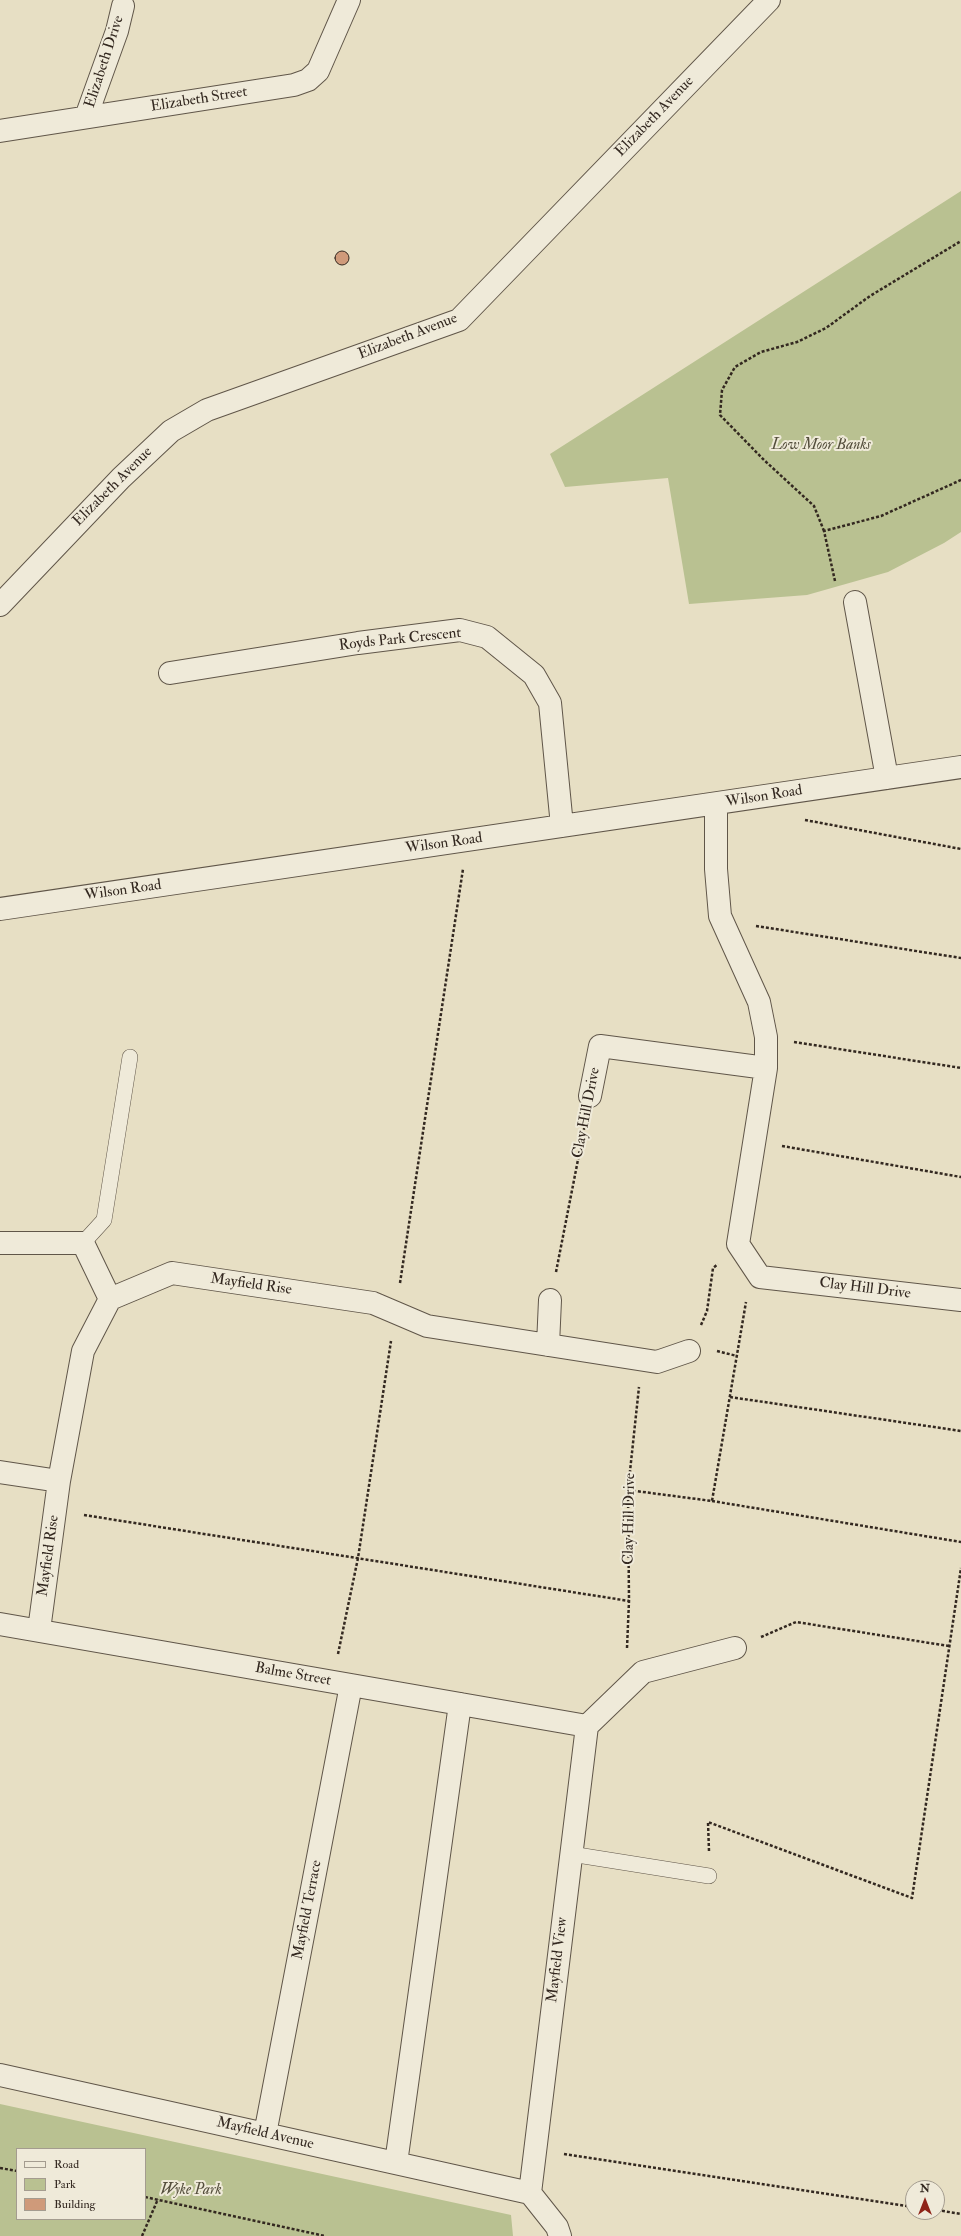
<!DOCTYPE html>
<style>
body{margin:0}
#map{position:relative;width:961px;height:2236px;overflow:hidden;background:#e7dfc4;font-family:"IM FELL Double Pica",serif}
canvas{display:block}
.legend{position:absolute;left:16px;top:2148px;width:130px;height:72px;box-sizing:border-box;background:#efead9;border:1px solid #a49c8f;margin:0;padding:5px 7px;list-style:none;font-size:12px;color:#332820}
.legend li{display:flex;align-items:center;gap:8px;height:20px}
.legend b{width:20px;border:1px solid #a49c8f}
.north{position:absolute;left:905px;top:2180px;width:40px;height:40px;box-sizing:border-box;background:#efead9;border:1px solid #a49c8f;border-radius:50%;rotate:0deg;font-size:11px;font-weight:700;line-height:16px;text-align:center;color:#332820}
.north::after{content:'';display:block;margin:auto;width:14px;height:18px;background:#8f2418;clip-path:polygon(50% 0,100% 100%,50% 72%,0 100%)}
</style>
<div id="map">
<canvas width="961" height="2236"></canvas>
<ul class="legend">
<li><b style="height:5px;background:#efead9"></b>Road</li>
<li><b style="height:11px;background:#b9c191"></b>Park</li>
<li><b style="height:11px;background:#cf9a7a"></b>Building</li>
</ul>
<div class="north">N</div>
</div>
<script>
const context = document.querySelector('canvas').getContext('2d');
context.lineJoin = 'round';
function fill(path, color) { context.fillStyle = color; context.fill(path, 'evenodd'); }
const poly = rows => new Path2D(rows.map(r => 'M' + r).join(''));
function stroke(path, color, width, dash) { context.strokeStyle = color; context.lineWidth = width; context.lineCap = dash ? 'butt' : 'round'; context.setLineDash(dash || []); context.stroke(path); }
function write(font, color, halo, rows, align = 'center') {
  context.font = font + ' "IM FELL Double Pica",serif'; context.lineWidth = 4; context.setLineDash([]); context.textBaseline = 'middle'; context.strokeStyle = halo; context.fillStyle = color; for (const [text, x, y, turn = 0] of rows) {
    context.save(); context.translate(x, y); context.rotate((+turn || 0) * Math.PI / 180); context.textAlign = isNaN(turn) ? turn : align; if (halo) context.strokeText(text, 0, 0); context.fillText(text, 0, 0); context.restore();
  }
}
const green = poly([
 [961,191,961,532,944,543,888,572,807,595,689,604,668,478,565,487,550,454],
 [0,2104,511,2215,513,2236,0,2236],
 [17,2149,145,2149,145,2219,17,2219]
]);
const building = poly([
 '335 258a7 7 0 1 1 14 0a7 7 0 1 1-14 0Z'
]);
const path = poly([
 [824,531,814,506,764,460,720,415,722,390,735,367,761,352,797,342,826,328,870,296,961,241],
 [835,581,824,531,881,516,961,480],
 [805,820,961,849],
 [756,926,961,958],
 [794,1042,961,1068],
 [782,1146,961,1177],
 [556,1272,585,1124],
 [400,1283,463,869],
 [701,1325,707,1311,713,1268,718,1264],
 [717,1351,737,1356],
 [730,1397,961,1431],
 [628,1490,712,1501,746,1302],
 [712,1501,961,1542],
 [84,1515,629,1601],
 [761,1637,796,1622,949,1646],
 [627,1648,629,1601,628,1490,639,1387],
 [338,1654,358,1558,391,1341],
 [709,1851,708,1822,912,1898,961,1568],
 [564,2154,913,2207],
 [0,2168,17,2171],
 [145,2197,325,2236],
 [937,2210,961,2214],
 [142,2236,158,2199]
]);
const lane = poly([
 [83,1243,104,1220,130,1057],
 [571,1854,709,1876]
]);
const street = poly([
 [86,117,117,31,123,6],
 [0,131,294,85,308,80,318,71,349,0],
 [855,602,887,778],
 [0,605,121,478,171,431,207,410,459,320,769,0],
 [170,673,358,643,460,630,487,637,534,675,550,703,562,826],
 [716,804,716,869,720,916,759,1002,766,1037,766,1068,738,1244,760,1277,961,1300],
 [0,909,961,767],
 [590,1096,600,1046,766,1068],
 [0,1243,83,1243,110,1299],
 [548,1345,550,1300],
 [0,1472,59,1481],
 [0,1624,587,1726],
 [39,1630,59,1481,83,1351,110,1299,172,1273,373,1303,427,1326,657,1362,689,1351],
 [587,1726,643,1672,735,1648],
 [0,2075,530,2193],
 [265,2134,351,1685],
 [396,2163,460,1704],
 [530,2193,587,1726],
 [530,2193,557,2227,560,2236]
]);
const streetNames = [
 ["Elizabeth Drive",105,62,-72],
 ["Elizabeth Street",199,100,-9],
 ["Elizabeth Avenue",655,117,-46],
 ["Elizabeth Avenue",408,337,-21],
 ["Elizabeth Avenue",113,487,-45],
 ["Royds Park Crescent",400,640,-6],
 ["Wilson Road",764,797,-9],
 ["Wilson Road",444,844,-8],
 ["Wilson Road",123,891,-8],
 ["Clay Hill Drive",587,1113,-79],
 ["Mayfield Rise",251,1285,8],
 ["Clay Hill Drive",865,1289,7],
 ["Clay Hill Drive",630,1519,-89],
 ["Mayfield Rise",49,1556,-82],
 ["Balme Street",293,1675,10],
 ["Mayfield Terrace",308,1910,-79],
 ["Mayfield View",558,1960,-83],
 ["Mayfield Avenue",265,2134,13]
];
const parkNames = [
 ["Low Moor Banks",821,446],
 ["Wyke Park",191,2191]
];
fill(green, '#b9c191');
fill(building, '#cf9a7a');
stroke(building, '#332820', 1);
stroke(lane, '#605649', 16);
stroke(street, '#605649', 24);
stroke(path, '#332820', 2.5, [3, 2]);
stroke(lane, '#efead9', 15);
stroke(street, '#efead9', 22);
write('15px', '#332820', '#efead9', streetNames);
write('italic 15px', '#544e3c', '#efead9', parkNames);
</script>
